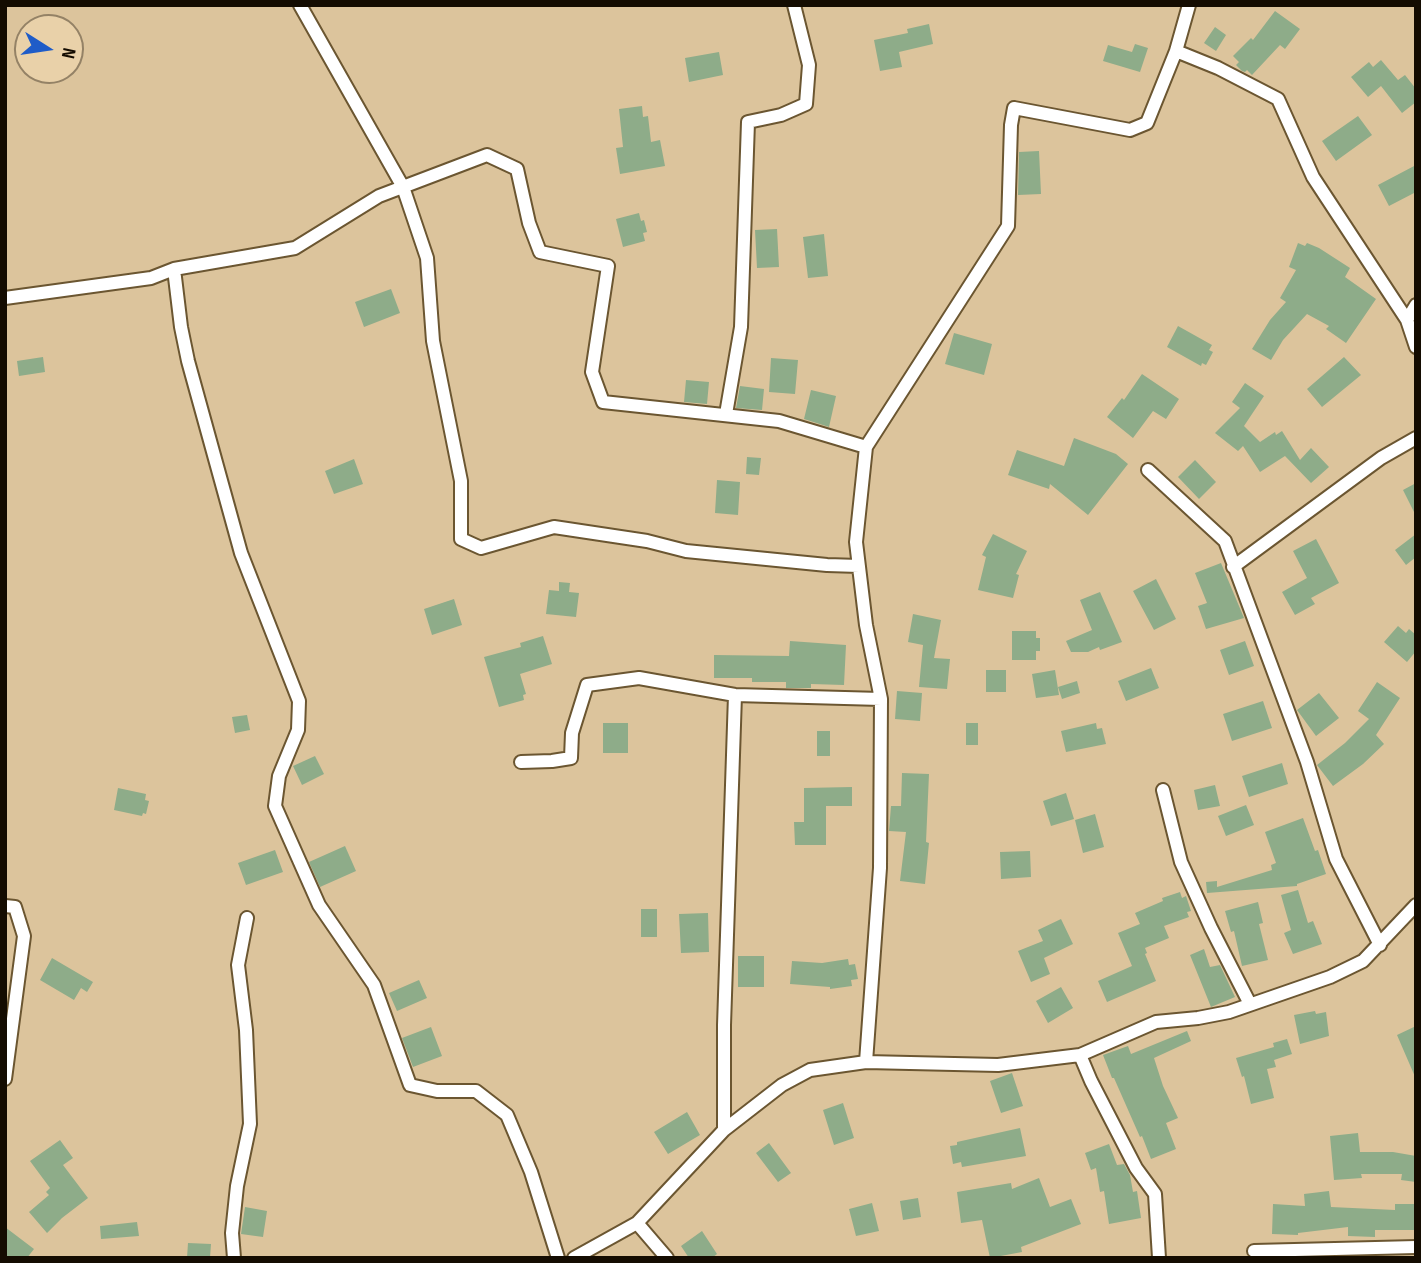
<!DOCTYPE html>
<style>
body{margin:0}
#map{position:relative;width:1421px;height:1263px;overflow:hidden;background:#dcc49c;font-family:"Sofia Sans Condensed",sans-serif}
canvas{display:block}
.frame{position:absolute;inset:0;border:7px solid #140c01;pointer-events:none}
.north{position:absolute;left:14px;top:14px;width:70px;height:70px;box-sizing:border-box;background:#e9d1a9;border:2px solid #948266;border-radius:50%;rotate:102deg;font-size:19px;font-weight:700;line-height:28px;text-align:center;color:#140c01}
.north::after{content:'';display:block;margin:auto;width:24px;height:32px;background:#1f5cc8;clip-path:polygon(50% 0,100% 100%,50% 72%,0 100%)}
</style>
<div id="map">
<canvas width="1421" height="1263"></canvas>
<div class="frame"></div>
<div class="north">N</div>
</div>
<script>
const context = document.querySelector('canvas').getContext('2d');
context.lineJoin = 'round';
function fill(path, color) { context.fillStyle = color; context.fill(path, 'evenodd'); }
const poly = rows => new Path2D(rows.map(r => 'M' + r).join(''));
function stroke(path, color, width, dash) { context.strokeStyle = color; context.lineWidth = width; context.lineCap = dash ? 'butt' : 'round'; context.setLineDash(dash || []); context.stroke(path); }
const building = poly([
 [1275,11,1300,29,1285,49,1280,45,1252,75,1247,70,1245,72,1242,71,1236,65,1239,62,1233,56,1251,38,1253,40],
 [929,24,933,44,899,52,902,67,880,71,874,40,908,33,907,29],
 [1215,27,1226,35,1216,51,1204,43],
 [1135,44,1148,48,1140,72,1103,61,1108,45,1132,52],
 [719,52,723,75,689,82,685,58],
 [1381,60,1398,80,1405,75,1416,89,1416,102,1402,113,1381,86,1368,97,1351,77,1369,62,1373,67],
 [642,106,643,117,648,116,651,142,660,140,665,166,620,174,616,148,623,147,619,109],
 [1358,116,1372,135,1336,161,1322,141],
 [1039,151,1041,194,1018,195,1019,152],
 [1416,165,1416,192,1389,206,1378,185],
 [639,213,641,221,644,220,647,232,643,233,645,241,623,247,616,219],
 [777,229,779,267,757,268,755,230],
 [824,234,828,276,808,278,803,237],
 [1298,243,1305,246,1307,243,1319,248,1350,268,1345,277,1376,299,1346,343,1326,329,1329,326,1307,314,1283,340,1271,360,1252,349,1270,320,1286,302,1280,298,1296,270,1289,267],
 [391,289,400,313,364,327,355,302],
 [1178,326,1212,345,1209,350,1213,352,1206,365,1202,363,1201,366,1167,347],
 [954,333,992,344,984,375,945,364],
 [43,357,45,372,19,376,17,361],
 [1344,357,1361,375,1322,407,1307,389],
 [771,358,798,360,795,394,769,392],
 [1142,374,1179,399,1166,419,1153,411,1133,438,1107,417,1122,398,1124,400],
 [686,380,709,382,707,404,684,402],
 [1245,383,1264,396,1244,426,1260,442,1275,432,1276,435,1282,431,1300,460,1311,448,1329,467,1311,483,1285,456,1260,472,1243,446,1238,451,1215,433,1240,408,1232,402],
 [740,386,764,389,762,410,736,408],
 [811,390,836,396,829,427,804,419],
 [1074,438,1116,454,1128,464,1088,515,1050,484,1049,489,1008,475,1017,450,1064,466],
 [747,457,761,458,759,475,746,474],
 [354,459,363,484,334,494,325,471],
 [1195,460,1216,482,1199,499,1178,477],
 [717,480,740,482,738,515,715,513],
 [1416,483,1416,516,1403,490],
 [993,534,1027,551,1016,574,1019,575,1013,598,978,590,986,557,982,555],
 [1416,534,1416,557,1406,565,1395,550],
 [1316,539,1339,583,1311,598,1315,604,1295,615,1282,592,1307,578,1293,551],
 [1221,563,1244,618,1206,629,1198,606,1207,603,1195,573],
 [1156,579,1176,619,1154,630,1133,591],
 [559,582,570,583,569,592,579,593,576,617,546,614,549,590,559,591],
 [1100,592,1122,642,1100,650,1099,647,1088,652,1071,652,1066,641,1092,630,1080,600],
 [454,599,462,625,432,635,424,609],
 [913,614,941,620,934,658,950,659,947,689,919,687,923,645,908,642],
 [1398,626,1406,633,1409,629,1416,635,1416,651,1407,662,1384,642],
 [1012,631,1036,631,1036,638,1040,638,1040,651,1036,651,1036,660,1012,660],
 [543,636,552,664,520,674,526,694,523,695,524,700,499,707,484,657,521,647,520,643],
 [790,641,846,645,844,685,811,684,811,688,786,688,786,682,752,682,752,678,714,678,714,655,789,656],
 [1245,641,1254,666,1229,675,1220,650],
 [1151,668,1159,688,1126,701,1118,681],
 [986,670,1006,670,1006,692,986,692],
 [1055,670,1059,695,1036,698,1032,674],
 [1077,681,1080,693,1062,699,1058,687],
 [1377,682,1400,698,1376,735,1384,744,1363,764,1333,786,1317,765,1345,743,1369,719,1358,711],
 [897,691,922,693,920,721,895,719],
 [1319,693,1339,718,1316,736,1297,710],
 [1263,701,1272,728,1232,741,1223,714],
 [247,715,250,730,235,733,232,717],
 [603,723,628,723,628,753,603,753],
 [966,723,978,723,978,745,966,745],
 [1096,723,1097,729,1102,728,1106,744,1066,752,1061,731],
 [817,731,830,731,830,756,817,756],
 [315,756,324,774,302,785,293,766],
 [1282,763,1288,784,1249,797,1242,776],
 [902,773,929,774,926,842,929,843,925,884,900,881,906,832,889,831,891,806,901,806],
 [1215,785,1220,806,1198,810,1194,790],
 [852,787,852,806,826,806,826,845,795,845,794,822,804,822,804,788],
 [118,788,146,794,145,800,149,801,146,814,143,813,142,816,114,810],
 [1066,793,1074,819,1051,826,1043,801],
 [1246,805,1254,825,1226,836,1218,816],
 [1095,814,1104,847,1083,853,1075,820],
 [1303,818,1315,851,1318,850,1326,874,1297,884,1297,886,1207,893,1206,882,1217,881,1217,887,1272,870,1271,865,1276,863,1265,832],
 [345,846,356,871,320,887,309,862],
 [275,850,283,872,246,885,238,863],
 [1030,851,1031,877,1001,879,1000,852],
 [1298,890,1308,923,1313,921,1322,944,1293,954,1284,933,1291,930,1281,895],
 [1180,892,1182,898,1186,896,1191,911,1187,912,1189,917,1164,926,1169,938,1145,948,1147,953,1145,954,1156,981,1107,1002,1098,981,1132,966,1118,933,1140,924,1135,913,1163,901,1162,898],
 [1258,902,1263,923,1259,924,1268,960,1242,966,1234,931,1231,932,1225,911],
 [641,909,657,909,657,937,641,937],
 [708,913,709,952,681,953,679,914],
 [1061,919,1073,944,1044,958,1050,974,1031,982,1018,951,1043,941,1038,930],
 [1204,949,1210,967,1220,965,1235,997,1211,1007,1190,955],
 [738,956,764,956,764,987,738,987],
 [52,958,93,982,87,992,81,988,74,1000,40,980],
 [848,959,849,965,855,964,858,979,851,980,852,986,830,989,830,987,790,984,792,961,822,963],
 [419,980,427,998,397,1011,389,993],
 [1061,987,1073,1008,1048,1023,1036,1001],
 [1315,1011,1316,1014,1326,1012,1329,1036,1300,1044,1294,1015],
 [1416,1026,1416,1079,1397,1035],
 [431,1027,442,1056,413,1067,402,1038],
 [1187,1031,1191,1041,1154,1058,1163,1086,1178,1118,1166,1123,1176,1149,1151,1159,1142,1136,1140,1137,1114,1078,1112,1078,1103,1055,1128,1046,1131,1054],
 [1287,1039,1292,1054,1274,1060,1276,1067,1267,1069,1274,1098,1251,1104,1244,1076,1242,1077,1236,1058,1274,1047,1273,1043],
 [1012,1073,1023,1106,1001,1113,990,1081],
 [843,1103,854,1138,834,1145,823,1110],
 [687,1112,700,1135,668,1154,654,1132],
 [1020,1128,1026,1156,962,1167,961,1162,953,1164,950,1146,957,1145,957,1142],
 [1358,1133,1360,1152,1393,1152,1416,1156,1416,1182,1401,1180,1402,1174,1361,1174,1362,1178,1334,1180,1330,1136],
 [60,1140,73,1158,63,1165,88,1198,62,1218,47,1233,29,1212,49,1195,46,1192,50,1188,30,1161],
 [769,1143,791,1173,778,1182,756,1153],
 [1109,1144,1117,1165,1124,1164,1130,1175,1133,1192,1137,1191,1141,1218,1109,1224,1104,1191,1100,1192,1096,1168,1091,1170,1085,1153],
 [1039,1178,1050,1207,1071,1199,1081,1224,1021,1247,1022,1252,990,1258,982,1220,961,1223,957,1192,1011,1183,1012,1189],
 [1329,1191,1331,1207,1395,1210,1395,1204,1416,1204,1416,1230,1375,1230,1375,1237,1348,1236,1348,1227,1298,1233,1298,1235,1272,1234,1273,1204,1305,1206,1304,1194],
 [918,1198,921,1217,903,1220,900,1201],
 [872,1203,879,1231,856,1236,849,1209],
 [245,1207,267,1211,263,1237,241,1234],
 [137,1222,139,1236,101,1239,100,1226],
 [5,1227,34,1249,27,1258,5,1258],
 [702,1231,717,1254,712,1258,689,1258,681,1246],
 [188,1243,211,1244,210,1258,187,1258]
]);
const street = poly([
 [300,5,403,187,427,258,433,341,461,481,461,539,481,548,554,527,647,541,686,551,827,565,859,566],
 [1176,51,1189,5],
 [174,269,181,327,188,361,241,553,299,701,298,730,279,776,275,806,319,905,374,985,410,1085,437,1091,476,1091,507,1115,531,1172,558,1258],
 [5,298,151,278,174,269,295,248,379,196,487,155,517,169,529,223,540,252,608,266,592,372,603,402,779,421,866,447],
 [1416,305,1407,320,1416,347],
 [726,414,741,327,748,122,781,115,806,104,809,65,794,5],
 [1148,470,1225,541,1307,762,1336,859,1380,945],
 [1233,567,1381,458,1416,438],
 [521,762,552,761,571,758,572,733,587,685,639,678,735,695,881,699],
 [1163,790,1181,862,1211,928,1250,1004],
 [5,906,15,907,24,936,5,1079],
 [866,1062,880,868,881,699,866,625,856,542,866,447,1008,226,1011,125,1014,108,1130,130,1147,123,1176,51,1218,68,1278,99,1313,177,1407,320],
 [724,1130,724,1025,735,695],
 [637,1223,667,1258],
 [1254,1251,1416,1247],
 [234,1258,232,1233,237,1186,250,1124,246,1030,238,965,247,918],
 [574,1258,637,1223,724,1130,782,1085,810,1070,866,1062,998,1065,1080,1055],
 [1159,1258,1155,1194,1136,1168,1091,1081,1080,1055,1156,1022,1198,1018,1229,1012,1330,977,1363,961,1416,905]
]);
fill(building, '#8eac89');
stroke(street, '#6b5631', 16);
stroke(street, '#fff', 12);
</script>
